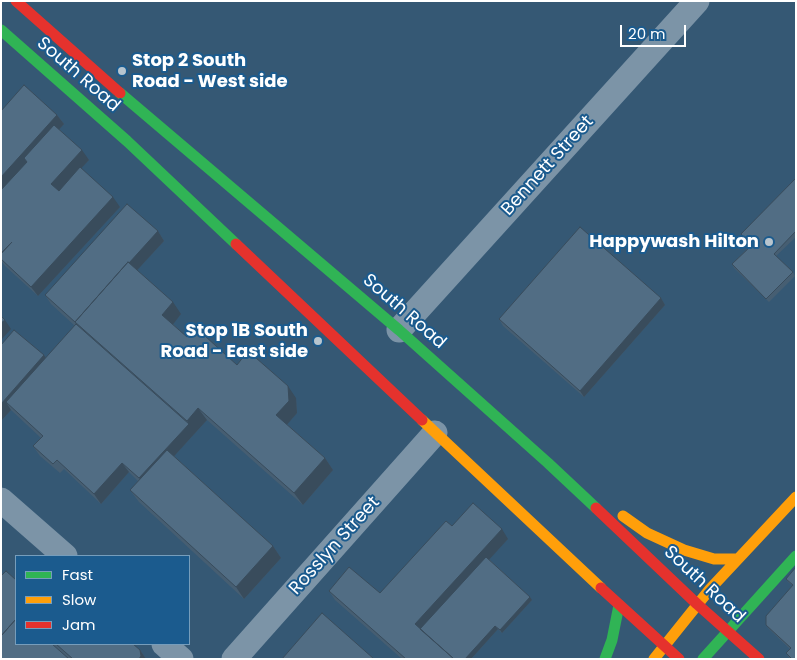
<!DOCTYPE html>
<style>
body{margin:0}
#map{position:relative;width:797px;height:660px;overflow:hidden;background:#355874;font-family:Poppins,sans-serif}
canvas{display:block}
.frame{position:absolute;inset:0;border:2px solid #fff;pointer-events:none}
.legend{position:absolute;left:15px;top:555px;width:175px;height:90px;box-sizing:border-box;background:#1b5b8e;border:1px solid #769dbb;margin:0;padding:6px 9px;list-style:none;font-size:15px;color:#fff}
.legend li{display:flex;align-items:center;gap:10px;height:25px}
.legend b{width:25px;border:1px solid #769dbb}
.scale{position:absolute;left:620px;top:25px;width:66px;height:22px;box-sizing:border-box;border:2px solid #fff;border-top:0;padding-left:6px;font-size:15px;line-height:18px;white-space:nowrap;color:#fff;-webkit-text-stroke:4px #1b5b8e;paint-order:stroke}
</style>
<div id="map">
<canvas width="797" height="660"></canvas>
<div class="frame"></div>
<ul class="legend">
<li><b style="height:6px;background:#30b455"></b>Fast</li>
<li><b style="height:6px;background:#ff9f0a"></b>Slow</li>
<li><b style="height:6px;background:#e5322d"></b>Jam</li>
</ul>
<div class="scale">20 m</div>
</div>
<script>
const context = document.querySelector('canvas').getContext('2d');
context.lineJoin = 'round';
const poly = rows => new Path2D(rows.map(r => 'M' + r).join(''));
function stroke(path, color, width, dash) { context.strokeStyle = color; context.lineWidth = width; context.lineCap = dash ? 'butt' : 'round'; context.setLineDash(dash || []); context.stroke(path); }
function fill(path, color) { context.fillStyle = color; context.fill(path, 'evenodd'); }
function write(font, color, halo, rows, align = 'center') {
  context.font = font + ' Poppins,sans-serif'; context.lineWidth = 4; context.setLineDash([]); context.textBaseline = 'middle'; context.strokeStyle = halo; context.fillStyle = color; for (const [text, x, y, turn = 0] of rows) {
    context.save(); context.translate(x, y); context.rotate((+turn || 0) * Math.PI / 180); context.textAlign = isNaN(turn) ? turn : align; if (halo) context.strokeText(text, 0, 0); context.fillText(text, 0, 0); context.restore();
  }
}
const street = poly([
 [399,330,697,1],
 [1,500,65,556],
 [164,644,181,659],
 [234,659,435,433]
]);
const fast = poly([
 [1,30,127,141,236,244],
 [120,93,399,330,548,463,596,508],
 [605,659,612,640,619,605],
 [703,659,796,556]
]);
const slow = poly([
 [422,420,601,588],
 [623,516,647,533,684,550,714,559,737,559],
 [654,659,710,589,796,497]
]);
const jam = poly([
 [16,1,120,93],
 [236,244,422,420],
 [596,508,697,604,759,659],
 [601,588,679,659]
]);
const wall = poly([
 [1,111,57,115,64,124,59,129,89,160,81,168,120,207,38,296,5,266,1,261],
 [796,178,796,237,776,256,793,272,795,276,769,302,734,268,732,264,751,245,741,234],
 [158,231,164,241,137,270,181,314,173,324,187,337,296,398,297,413,287,424,325,458,333,470,303,505,207,420,174,456,273,546,281,558,244,599,139,502,130,490,138,481,129,472,101,504,64,469,60,473,40,456,33,446,41,438,11,410,1,421,1,345,44,355,46,358,75,326,51,304,45,295],
 [661,298,665,305,584,397,503,326,499,319],
 [452,526,508,539,489,559,530,597,532,600,502,633,498,629,471,659,402,659,335,600,329,591,380,593],
 [796,567,796,659,790,659,786,653,790,649,769,629,766,625,793,586,788,582,786,579],
 [16,644,133,644,140,650,146,659,1,659]
]);
const shadedWall = poly([
 [57,115,64,124,28,164,24,158,28,164,1,194,1,177],
 [82,150,89,160,58,193,51,184],
 [113,197,120,207,38,296,31,287],
 [158,231,164,241,83,329,75,322],
 [661,298,665,305,584,397,580,391],
 [173,302,181,314,171,327,162,315],
 [5,320,11,329,1,340,1,323],
 [44,355,50,364,6,402,11,410,1,421,1,404],
 [288,386,296,398,297,413,285,427,276,415],
 [198,408,207,420,146,487,139,478,189,424,187,421],
 [325,458,333,470,303,505,294,493],
 [122,463,129,472,101,504,94,494],
 [502,529,508,539,422,633,415,624],
 [273,546,281,558,244,599,236,587],
 [530,597,532,600,502,633,500,630],
 [495,626,498,629,471,659,465,659],
 [140,650,146,659,139,659]
]);
const building = poly([
 [24,85,57,115,1,177,1,111,24,85],
 [54,125,82,150,51,184,59,191,80,167,113,197,31,287,1,259,1,254,12,242,1,253,1,190,27,162,24,158,54,125],
 [796,178,796,231,774,254,793,272,766,299,732,264,752,245,741,234,796,178],
 [127,204,158,231,129,263,128,262,75,322,45,295,127,204],
 [580,227,661,298,580,391,499,319,580,227],
 [128,262,173,302,162,315,187,337,195,327,237,365,248,351,288,386,289,401,276,415,325,458,294,493,198,408,187,421,75,322,128,262],
 [1,316,5,320,1,323,1,316],
 [76,324,189,424,139,478,122,463,94,494,57,460,53,464,33,446,43,436,6,402,76,324],
 [14,330,44,355,1,404,1,345,14,330],
 [167,450,273,546,236,587,130,490,167,450],
 [473,503,502,529,415,624,454,659,406,659,329,591,349,567,380,593,446,521,452,526,473,503],
 [486,557,530,597,500,630,495,626,465,659,454,659,420,629,486,557],
 [796,567,796,659,792,659,786,653,791,648,766,625,766,616,793,585,786,579,796,567],
 [6,571,16,580,16,619,1,636,1,576,6,571],
 [322,613,374,659,282,659,322,613],
 [16,619,16,644,52,644,69,659,1,659,1,636,16,619],
 [56,644,133,644,140,650,141,656,139,659,73,659,56,644]
]);
const markers = [
 [122,71,5,"#b8c5ce"],
 [769,242,5,"#b8c5ce"],
 [318,341,5,"#b8c5ce"]
];
const poiNames = [
 ["Stop 2 South",132,61,"left"],
 ["Road - West side",132,82,"left"],
 ["Happywash Hilton",759,242],
 ["Stop 1B South",308,331],
 ["Road - East side",308,352]
];
const streetNames = [
 ["South Road",78,75,41],
 ["Bennett Street",548,166,-48],
 ["South Road",404,312,41],
 ["Rosslyn Street",335,546,-48],
 ["South Road",704,585,43]
];
stroke(street, '#7c94a7', 25);
stroke(fast, '#30b455', 11);
stroke(slow, '#ff9f0a', 11);
stroke(jam, '#e5322d', 11);
fill(wall, '#465e72');
fill(shadedWall, '#394c5c');
fill(building, '#516d84');
stroke(building, '#394c5c', 1);
for (const [x, y, r, color] of markers) { const dot = new Path2D(); dot.arc(x, y, r, 0, 2 * Math.PI); context.fillStyle = color; context.fill(dot); stroke(dot, '#1b5b8e', 2); }
write('bold 18px', '#fff', '#1b5b8e', poiNames, 'right');
write('18px', '#fff', '#1b5b8e', streetNames);
</script>
